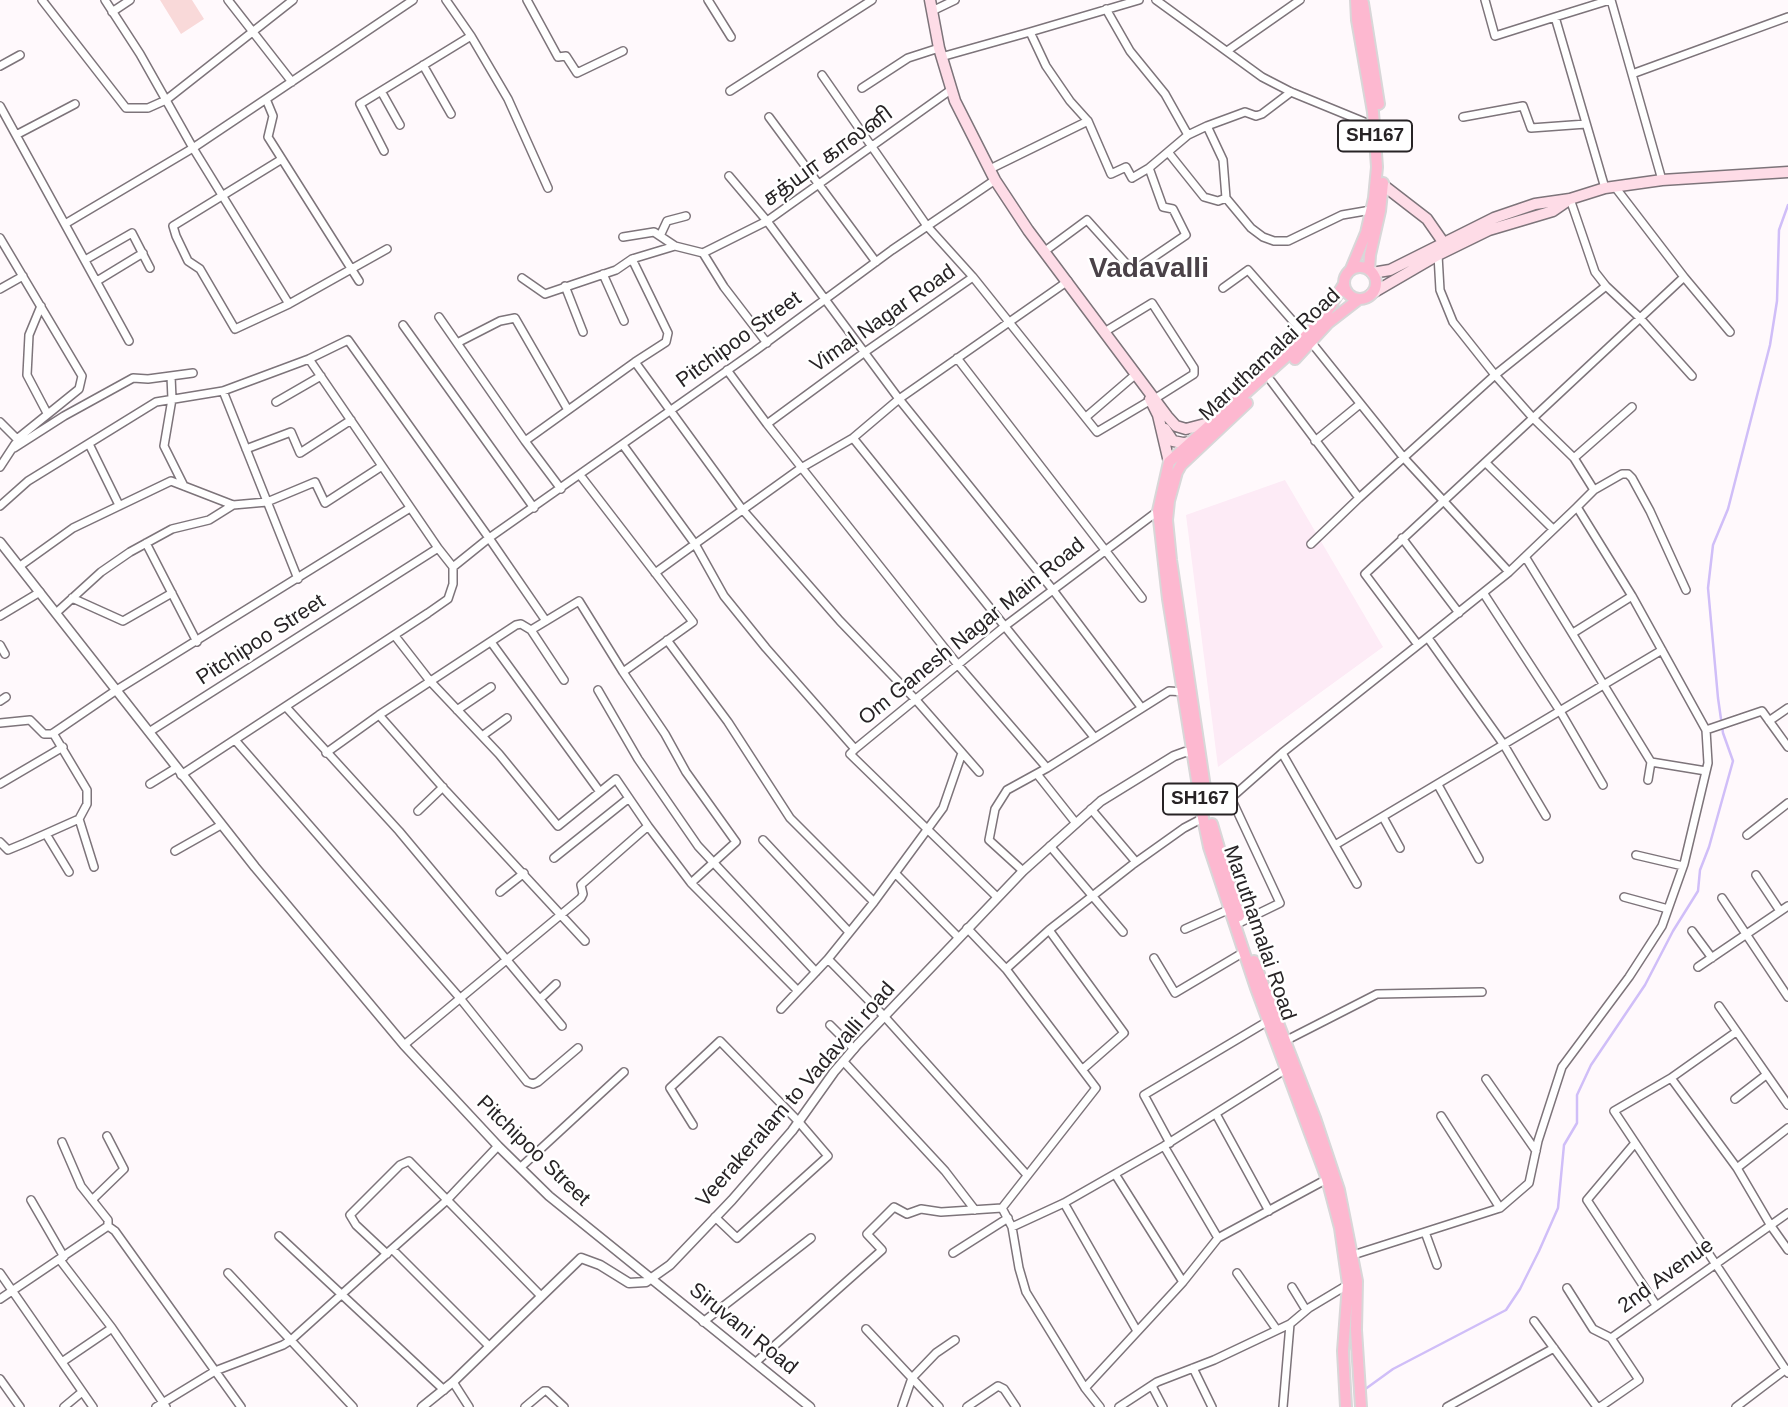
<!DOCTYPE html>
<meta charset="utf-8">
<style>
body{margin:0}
canvas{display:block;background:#fff9fc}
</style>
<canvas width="1788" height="1407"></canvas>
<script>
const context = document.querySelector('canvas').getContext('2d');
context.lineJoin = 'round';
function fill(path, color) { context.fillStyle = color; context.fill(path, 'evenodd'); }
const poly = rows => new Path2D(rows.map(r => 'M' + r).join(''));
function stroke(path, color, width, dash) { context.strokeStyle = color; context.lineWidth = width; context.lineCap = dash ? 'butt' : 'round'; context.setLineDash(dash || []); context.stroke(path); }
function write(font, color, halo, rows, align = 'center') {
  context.font = font + ' Arial,"Noto Sans Tamil",sans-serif'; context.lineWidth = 5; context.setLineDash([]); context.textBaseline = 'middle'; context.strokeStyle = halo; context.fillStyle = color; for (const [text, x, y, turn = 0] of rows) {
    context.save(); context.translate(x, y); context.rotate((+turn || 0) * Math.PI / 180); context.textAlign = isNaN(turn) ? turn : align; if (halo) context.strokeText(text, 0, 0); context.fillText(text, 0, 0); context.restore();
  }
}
const built = poly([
 [1285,480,1383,647,1218,767,1186,515]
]);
const green = poly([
 [160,0,192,0,204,19,181,34]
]);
const stream = poly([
 [1364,1390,1393,1369,1506,1310,1520,1289,1539,1251,1558,1208,1564,1145,1577,1123,1577,1095,1591,1065,1645,985,1673,931,1698,891,1700,870,1709,847,1733,761,1723,733,1718,698,1708,588,1713,545,1728,509,1770,345,1777,301,1779,230,1788,205]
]);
const minor = poly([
 [42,0,126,108,148,108,166,100,293,0],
 [228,0,292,82],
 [446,0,471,36,508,99,548,188],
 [527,0,558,57,566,56,577,73,623,51],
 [708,0,731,37],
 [1156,0,1262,77,1291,92,1374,126],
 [1485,0,1495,36,1555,17,1605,188],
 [1611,0,1662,180],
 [1106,9,1130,51,1165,94,1188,135],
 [932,11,955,0],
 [112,12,130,0],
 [1555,17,1610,0],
 [1227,51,1300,0],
 [941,57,1030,32],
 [423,65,451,114],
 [0,66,20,55],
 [1632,74,1788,17],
 [822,75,927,226,973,277],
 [862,88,908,58,939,48],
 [952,89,767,221,899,399,1053,590,1141,707],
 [381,91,400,125],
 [730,91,872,0],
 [266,99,193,148,289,304],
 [0,106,129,341],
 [769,117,876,262],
 [1463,117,1523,106,1531,128,1586,124],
 [1088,121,1111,174,1126,167,1132,178,1149,168],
 [1207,126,1245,112,1256,116,1262,114,1291,92],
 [16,135,75,104],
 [384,151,360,104,471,36],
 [1168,152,1204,197,1218,201,1226,198],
 [282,159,173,226,176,236,188,261,200,269,235,329,289,304,387,249],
 [990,169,1088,121,1070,101,1046,66,1030,32,1139,0],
 [1570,199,1595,272,1606,286],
 [65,224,193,148,140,54,105,0],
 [660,236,667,221,686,216],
 [623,237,654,232,675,246],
 [0,238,82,376,79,389,17,439,0,422],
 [1045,251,1087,220,1133,271,1186,235,1173,209,1163,207,1149,168,1188,135,1207,126,1223,160,1226,198,1251,228,1263,237,1274,241,1288,241,1342,215,1371,210],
 [703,253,724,287,767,343],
 [1438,255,1440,290,1453,322,1495,375,1606,286,1639,317,1692,376],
 [632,259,668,333,666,342,635,362],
 [85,260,132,233,150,268],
 [603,274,624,321],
 [1684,277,1730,332],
 [522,278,545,294,616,270,632,259,675,246,703,253,767,221,729,176],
 [97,281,143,253],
 [359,281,268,137,273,116,266,99,413,0],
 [565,286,583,332],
 [1223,288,1248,270,1306,336],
 [0,289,23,276],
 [41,306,29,335,27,375,47,413],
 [439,317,525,441],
 [403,325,534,508],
 [1106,331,1152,303,1194,368,1194,374,1156,398],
 [1311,342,1404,458,1509,572,1577,507,1632,596,1706,730,1708,763,1684,864,1662,926,1629,977,1562,1067,1538,1141,1529,1183,1500,1208,1353,1255],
 [457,343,500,321,515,318,568,410],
 [957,358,1142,598],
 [309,359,438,548],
 [727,370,767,424,958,665,1047,768,1169,691,1185,692],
 [171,376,172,399,164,446,184,486],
 [1271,381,1359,498,1495,375,1533,418,1684,277,1615,187],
 [223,391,298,579],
 [276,402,321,376],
 [1086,417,1136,374],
 [767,424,865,352,973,277,1097,432,1151,400],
 [853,438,1094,737],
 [1315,441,1360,404],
 [89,444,119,505],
 [623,445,695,544,801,468,853,438,899,399,1068,281],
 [14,448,64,416,133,378,148,379,193,373],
 [246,449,291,432,300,453,351,420],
 [1574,458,1632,407],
 [1486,463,1553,529],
 [0,467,15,444],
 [561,489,525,441,635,362,742,509,840,621,916,700,979,772],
 [1594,490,1622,474,1628,474,1632,478,1650,511,1686,590],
 [0,506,28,481,156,402,223,391,309,359,348,340,489,538,546,621],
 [1402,538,1459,613],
 [146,543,197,642],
 [1311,544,1359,498],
 [1526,558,1651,762],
 [20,566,73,528,171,481,233,505,267,502,315,482,325,503,382,466],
 [1509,572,1418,645,1365,574,1533,418,1574,458,1594,490,1577,507],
 [655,573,695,544,724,596,766,648,855,749,1005,626,1158,511],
 [1484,594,1560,711,1603,785],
 [72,598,123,621,172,593],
 [56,613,101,572,130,552,172,529,209,520,233,505],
 [0,616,40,592],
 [531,630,564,680],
 [1573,633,1632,596],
 [395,636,430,681,499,754,558,826,616,779,648,826],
 [1428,638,1504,745,1546,816],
 [667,640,728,722,790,818,874,902,943,808,962,753],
 [491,642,600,792],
 [0,645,5,654],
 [598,690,638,759,698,846,816,972],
 [0,701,6,697],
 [286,707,399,831,562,1026],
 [457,710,491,687],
 [379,715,516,625,521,624,531,630,579,601,623,672],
 [1769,721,1788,708],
 [0,723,30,720,44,734,52,734,115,691,410,508],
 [1706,730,1762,711,1788,747],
 [149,732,438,548,453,567,489,538,755,351,892,250,995,180],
 [482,736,507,718],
 [235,740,459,997,527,1082,533,1084,538,1082,578,1048],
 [855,749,850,754,997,897],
 [326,753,379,715,446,791,585,941],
 [1282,753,1357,884],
 [1037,774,1075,822],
 [181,775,428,613,448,599,453,584,453,567],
 [1648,780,1651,762,1706,771],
 [0,784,63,747],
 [150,784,176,768],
 [1438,785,1479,859],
 [1091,809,1136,862],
 [418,811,443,787],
 [1383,817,1400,848],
 [79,819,94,867],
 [46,834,69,872],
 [1747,835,1788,803],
 [763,840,849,932],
 [0,842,8,850,25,843,79,819,87,804,87,790,53,733],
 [1335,845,1662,650],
 [1050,846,1123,932],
 [175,851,221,825],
 [1636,855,1683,866],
 [554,858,629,798],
 [1023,871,989,840,995,809,1007,790,1047,768],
 [896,874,958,937],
 [1756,875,1780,911],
 [691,883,798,991],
 [500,892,524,873],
 [1624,897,1668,909],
 [1722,898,1788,997],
 [874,902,828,959,884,1016,1027,1175],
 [1241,922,1280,903,1231,798,1282,753,1418,645],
 [967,928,1006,969,1096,1088,1002,1208,1012,1227],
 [1185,929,1230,909],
 [1049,930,1124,1033,1083,1069],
 [1692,931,1712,958],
 [1154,958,1175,993,1244,952],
 [1698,967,1788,906],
 [1006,969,1049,930,1132,865,1184,828,1203,818],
 [540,999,556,984],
 [1719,1006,1788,1105],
 [781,1009,828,959],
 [830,1025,854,1049],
 [1736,1032,1671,1078,1614,1111,1788,1373],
 [1285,1041,1377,994,1482,992],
 [404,1045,581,898,583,894,581,885,583,883,648,826,691,883,736,842,686,772,665,734,623,672,693,622,580,475],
 [844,1062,945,1171,975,1210],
 [1671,1078,1737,1168,1771,1226,1788,1250],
 [1486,1079,1536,1151],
 [1735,1099,1766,1075],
 [1216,1114,1269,1211],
 [1441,1116,1500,1208],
 [693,1125,670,1088,720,1041,798,1121,828,1156,737,1238,715,1217],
 [62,1142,81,1186,108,1220,108,1226,115,1231,241,1407],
 [1170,1143,1144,1095,1268,1021],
 [1635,1143,1587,1200,1656,1305],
 [1164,1146,1218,1238],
 [521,1167,624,1072],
 [1737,1168,1788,1128],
 [31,1200,64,1257],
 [92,1200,124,1169,107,1136],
 [1064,1203,1137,1331],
 [1425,1232,1437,1265],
 [279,1236,444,1390],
 [953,1253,1008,1218],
 [387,1254,356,1225,350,1215,400,1165,409,1161,541,1296],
 [60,1260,112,1328,166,1407],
 [0,1273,93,1407],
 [228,1273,353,1407],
 [1237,1273,1277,1330],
 [1183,1282,1218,1238,1327,1179],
 [1292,1287,1306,1310],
 [1567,1288,1593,1329,1611,1338],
 [0,1299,108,1226],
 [1534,1321,1597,1407],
 [703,1322,811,1238],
 [866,1329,939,1407],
 [489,1346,392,1249,446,1201,498,1146],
 [62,1362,112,1328],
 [756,1362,882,1250,867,1234,894,1207,907,1214,921,1209,941,1212,1002,1208],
 [1193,1368,1212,1407],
 [0,1379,20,1407],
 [453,1382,469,1407],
 [1152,1386,1163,1407],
 [1085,1388,1183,1282,1115,1174],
 [64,1407,82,1392],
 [156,1407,215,1371,283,1345,291,1340,392,1249],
 [525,1407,544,1391,547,1391,564,1407],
 [902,1407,912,1378,936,1353,955,1340],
 [967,1407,998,1386,1004,1389,1016,1407],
 [1100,1407,1085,1388,1026,1292,1019,1268,1012,1227,1064,1203,1164,1146,1286,1069],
 [1119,1407,1157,1382,1214,1360,1290,1324,1309,1308,1349,1284],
 [1283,1407,1290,1324],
 [1447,1407,1554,1348],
 [1600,1407,1639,1380,1611,1338,1788,1213],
 [1736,1407,1786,1369]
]);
const tertiary = poly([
 [0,542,255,867,404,1045,498,1146,549,1196,810,1407],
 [422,1407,453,1382,581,1258,600,1265,629,1283,646,1282,670,1265,732,1200,792,1131,834,1072,858,1044,1023,871,1101,801,1174,756,1185,752,1196,753]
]);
const secondary = poly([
 [930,0,939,48,955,101,995,180,1028,230,1167,416,1176,426,1186,429,1209,423],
 [1383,185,1427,219,1443,242],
 [1372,273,1390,270,1494,218,1535,204,1570,199,1605,188,1662,180,1788,172],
 [1371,294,1438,255,1489,230,1553,211,1566,202],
 [1150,399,1158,415,1169,462],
 [1165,429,1173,441,1183,443,1195,442]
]);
const primary = poly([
 [1363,3,1379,104],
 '1344 283a16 16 0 1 1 32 0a16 16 0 1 1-32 0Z',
 [1351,269,1366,233,1374,198,1377,167,1373,112,1357,20,1356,0],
 [1369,270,1370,255,1380,211,1383,183],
 [1344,284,1323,318,1289,354,1169,462,1158,511,1168,599,1203,818,1209,847,1256,988,1327,1179,1340,1228,1348,1284,1343,1351,1346,1407],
 [1295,359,1328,323,1359,299],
 [1207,801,1171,560,1167,520,1169,501,1177,472,1181,465,1247,403],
 [1212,824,1239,916],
 [1254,961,1315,1118,1339,1190,1357,1281,1356,1330,1361,1407]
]);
const shields = [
 [1375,136,74],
 [1200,799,74]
];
const shieldNames = [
 ["SH167",1375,136],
 ["SH167",1200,799]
];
const streetNames = [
 ["சத்யா காலனி",828,157,-36],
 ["Vimal Nagar Road",883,319,-35],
 ["Pitchipoo Street",739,340,-36],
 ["Maruthamalai Road",1270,355,-43],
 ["Om Ganesh Nagar Main Road",972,632,-39],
 ["Pitchipoo Street",261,640,-33],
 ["Maruthamalai Road",1259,933,71],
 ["Veerakeralam to Vadavalli road",796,1095,-49],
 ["Pitchipoo Street",533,1151,44],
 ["2nd Avenue",1666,1276,-36],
 ["Siruvani Road",743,1329,39]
];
const districtNames = [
 ["Vadavalli",1149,269]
];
fill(built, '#fdebf6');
fill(green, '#f9d9d9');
stroke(stream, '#d0bef8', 2.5);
stroke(minor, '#7d747a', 10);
stroke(tertiary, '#7d747a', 11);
stroke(secondary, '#7d747a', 13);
stroke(primary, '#d8d7d8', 14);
stroke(minor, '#fff', 7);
stroke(tertiary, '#fff', 8);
stroke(secondary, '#fedce7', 10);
stroke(primary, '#fdb8d0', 10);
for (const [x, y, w] of shields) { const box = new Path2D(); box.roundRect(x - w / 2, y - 15.5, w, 31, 5); context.fillStyle = '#fff'; context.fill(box); stroke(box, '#272325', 2); }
write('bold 19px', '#272325', null, shieldNames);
write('21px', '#272325', '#fff', streetNames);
write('bold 28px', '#4a4248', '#fff', districtNames);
</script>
